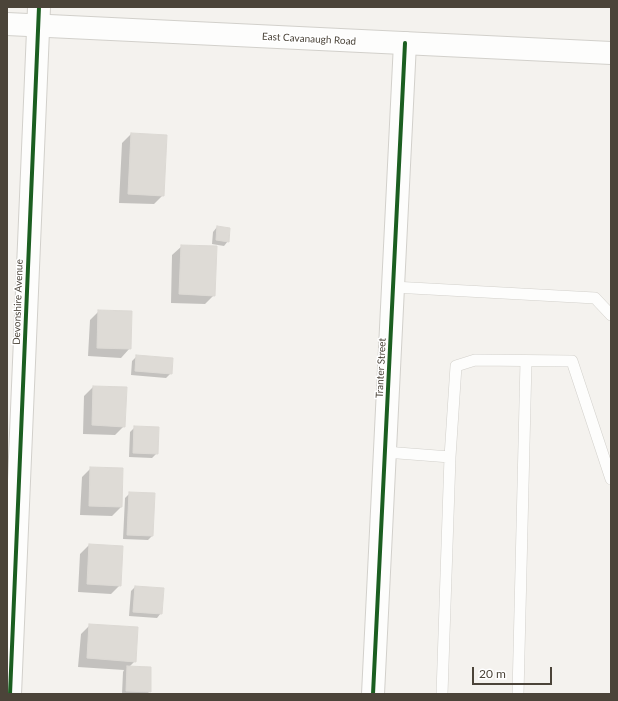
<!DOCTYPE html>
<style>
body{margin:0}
#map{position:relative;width:618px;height:701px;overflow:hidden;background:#f4f2ee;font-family:Lato,sans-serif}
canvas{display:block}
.frame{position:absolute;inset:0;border:8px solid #4b4439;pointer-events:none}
.scale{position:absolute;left:472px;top:667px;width:80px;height:18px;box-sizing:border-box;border:2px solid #4b4439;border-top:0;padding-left:5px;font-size:12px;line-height:14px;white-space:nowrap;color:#4b4439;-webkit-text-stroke:3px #fff;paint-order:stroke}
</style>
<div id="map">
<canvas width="618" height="701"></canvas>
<div class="frame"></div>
<div class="scale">20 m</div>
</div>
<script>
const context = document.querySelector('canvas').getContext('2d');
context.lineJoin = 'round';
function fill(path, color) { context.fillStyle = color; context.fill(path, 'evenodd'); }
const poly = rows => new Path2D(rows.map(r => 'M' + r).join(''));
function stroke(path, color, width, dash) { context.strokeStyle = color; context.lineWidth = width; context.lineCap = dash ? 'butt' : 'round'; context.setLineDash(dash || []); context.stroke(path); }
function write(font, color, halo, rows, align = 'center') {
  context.font = font + ' Lato,sans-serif'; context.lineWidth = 3; context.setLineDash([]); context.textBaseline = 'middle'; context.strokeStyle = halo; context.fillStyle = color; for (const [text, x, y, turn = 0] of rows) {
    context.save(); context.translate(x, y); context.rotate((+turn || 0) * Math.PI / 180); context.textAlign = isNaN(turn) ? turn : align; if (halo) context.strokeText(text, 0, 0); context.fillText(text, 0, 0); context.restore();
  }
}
const shadow = poly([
 [131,134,166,136,163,195,154,204,119,203,122,143],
 [217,227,228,241,224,246,212,244,213,232],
 [182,246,214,295,205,304,171,303,172,255],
 [99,311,130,348,121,358,88,356,90,320],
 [137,356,171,373,166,378,131,375,132,361],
 [93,387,124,426,115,435,83,434,84,396],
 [135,427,157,453,152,458,129,457,130,432],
 [91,468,121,507,112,516,80,515,82,477],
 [130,493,154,494,152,536,148,540,123,539,125,498],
 [89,545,120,585,111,594,78,592,80,554],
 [135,587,161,613,157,618,129,616,131,591],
 [90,625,135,661,129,667,150,691,147,694,122,694,123,672,124,670,78,667,81,634]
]);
const building = poly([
 [131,133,167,135,164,196,128,194,131,133],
 [217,226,230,228,229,242,216,240,217,226],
 [181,245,217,246,215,296,179,294,181,245],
 [98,310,132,311,131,349,97,348,98,310],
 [136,355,173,358,172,374,135,371,136,355],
 [93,386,127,387,125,427,92,425,93,386],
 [134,426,159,427,158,454,133,453,134,426],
 [90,467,123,468,122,507,89,506,90,467],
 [129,492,155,493,153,536,127,535,129,492],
 [89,544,123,546,121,586,87,584,89,544],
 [135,586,164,588,162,614,133,612,135,586],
 [89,624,138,627,136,662,87,658,89,624],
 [127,666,151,667,151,692,126,691,127,666]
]);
const service = poly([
 [393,287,595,298,611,315],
 [385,452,450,457,442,694],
 [450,457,456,366,475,360,572,361,611,479],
 [518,694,526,361]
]);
const minor = poly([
 [10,694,39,7],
 [373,694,405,43]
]);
const tertiary = poly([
 [7,24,611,53]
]);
const cycleway = poly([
 [10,694,39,7],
 [373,694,405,43]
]);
const streetNames = [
 ["East Cavanaugh Road",309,39,3],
 ["Devonshire Avenue",18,302,-88],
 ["Tranter Street",381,368,-87]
];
fill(shadow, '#0003');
fill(building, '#dedbd6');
stroke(building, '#dcd9d4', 1);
stroke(service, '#d2d0cb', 12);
stroke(minor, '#d2d0cb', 24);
stroke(tertiary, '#d2d0cb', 24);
stroke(service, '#fdfdfc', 11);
stroke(minor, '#fdfdfc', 22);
stroke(tertiary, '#fdfdfc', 22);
stroke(cycleway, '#1b5e20', 4);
write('10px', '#4b4439', '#fff', streetNames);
</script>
